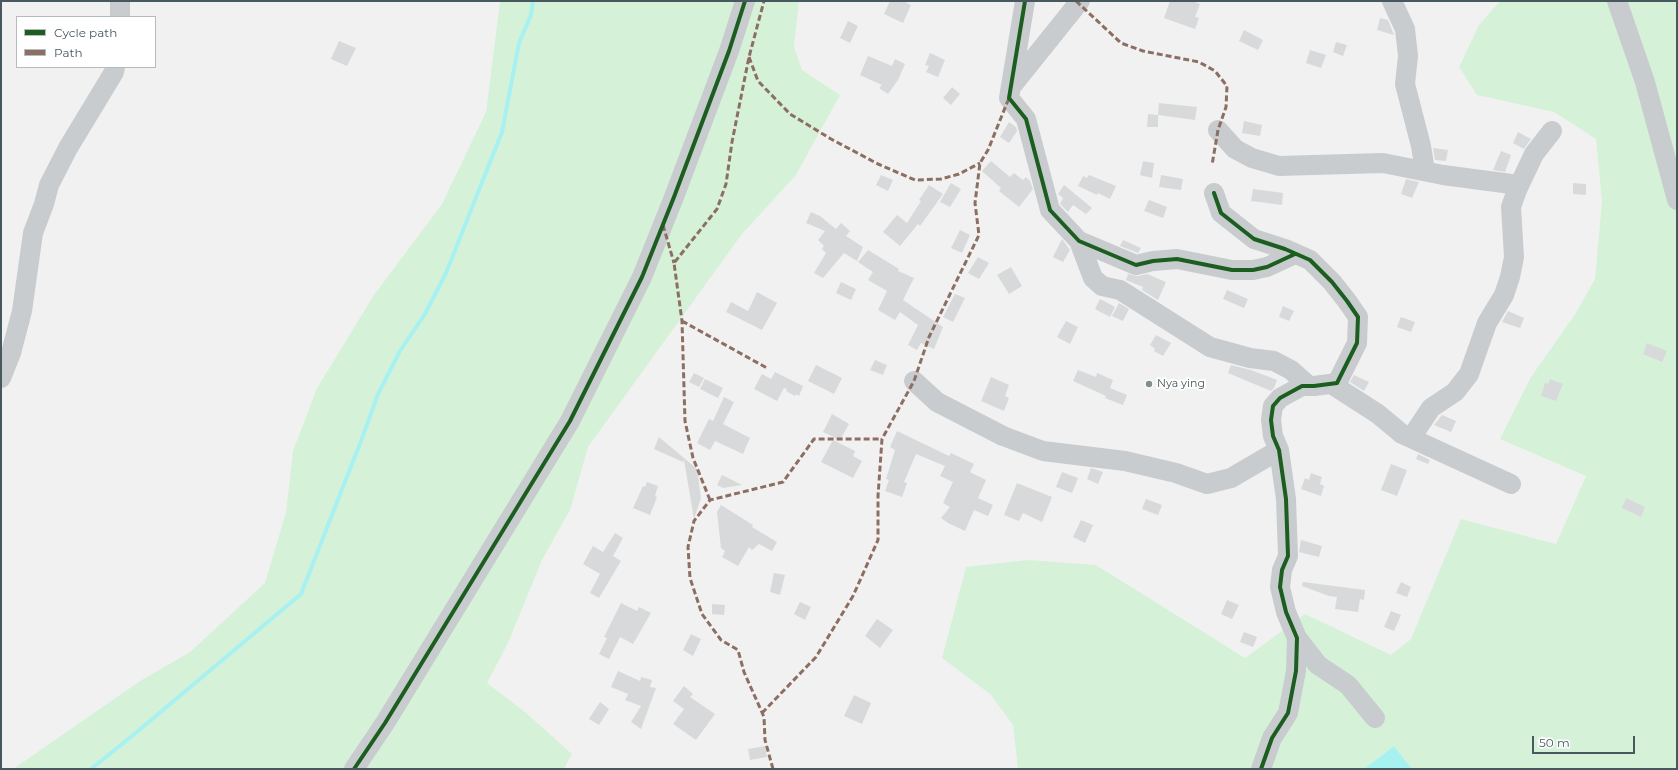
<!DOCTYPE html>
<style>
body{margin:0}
#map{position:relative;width:1678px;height:770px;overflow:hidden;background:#f2f1f1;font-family:Montserrat,sans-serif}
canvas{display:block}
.frame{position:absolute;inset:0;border:2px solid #47585f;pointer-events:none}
.legend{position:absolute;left:16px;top:16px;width:140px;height:52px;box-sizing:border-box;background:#fff;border:1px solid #b5bcbf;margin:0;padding:5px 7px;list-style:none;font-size:12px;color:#47585f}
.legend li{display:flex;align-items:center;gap:8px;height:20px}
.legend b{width:20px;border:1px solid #b5bcbf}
.scale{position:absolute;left:1532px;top:736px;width:103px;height:18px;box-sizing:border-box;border:2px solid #47585f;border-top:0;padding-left:5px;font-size:12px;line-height:14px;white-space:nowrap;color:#47585f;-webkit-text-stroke:3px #fff;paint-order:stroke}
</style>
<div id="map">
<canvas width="1678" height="770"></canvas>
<div class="frame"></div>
<ul class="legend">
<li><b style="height:5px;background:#1b5e20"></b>Cycle path</li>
<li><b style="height:5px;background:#8d6e63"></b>Path</li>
</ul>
<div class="scale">50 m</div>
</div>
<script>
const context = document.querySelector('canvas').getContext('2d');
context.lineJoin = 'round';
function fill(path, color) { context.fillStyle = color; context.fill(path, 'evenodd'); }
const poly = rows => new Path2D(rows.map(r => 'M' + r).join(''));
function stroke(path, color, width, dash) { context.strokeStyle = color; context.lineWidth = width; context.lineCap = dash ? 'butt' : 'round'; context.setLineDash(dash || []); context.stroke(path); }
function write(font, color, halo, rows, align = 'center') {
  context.font = font + ' Montserrat,sans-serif'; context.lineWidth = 4; context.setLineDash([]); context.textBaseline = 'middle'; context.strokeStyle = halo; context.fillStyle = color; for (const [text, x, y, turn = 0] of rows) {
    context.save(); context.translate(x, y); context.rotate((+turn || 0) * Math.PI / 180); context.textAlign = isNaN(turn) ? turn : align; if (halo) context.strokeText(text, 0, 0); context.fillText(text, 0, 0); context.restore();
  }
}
const green = poly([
 [500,1,799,1,794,47,802,70,840,95,796,175,742,234,588,447,570,510,542,560,508,643,487,683,525,712,572,754,564,769,13,769,140,681,190,652,265,583,286,512,293,451,317,388,374,295,442,204,486,112],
 [1500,1,1677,1,1677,769,1412,769,1394,746,1364,769,1018,769,1013,725,990,694,942,658,966,567,1028,560,1096,565,1245,658,1305,614,1391,655,1411,639,1461,519,1556,544,1586,476,1500,439,1531,377,1576,313,1595,279,1602,201,1596,139,1554,112,1477,95,1459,67,1479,25]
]);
const water = poly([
 [1394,746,1412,769,1364,769]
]);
const stream = poly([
 [91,769,132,736,301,594,361,441,378,394,400,351,425,314,446,273,502,132,519,43,531,15,533,1]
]);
const building = poly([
 [890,1,903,1,911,5,903,23,884,14],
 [1170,1,1192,1,1200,4,1195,17,1199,18,1195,29,1164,18],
 [1380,18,1388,20,1394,35,1377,30],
 [848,21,858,26,850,43,840,38],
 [1244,30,1263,40,1258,50,1239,41],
 [339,41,356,48,347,66,331,59],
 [1336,42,1347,45,1343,56,1333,52],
 [1310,50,1326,55,1321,68,1306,63],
 [930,53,945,60,938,77,926,72,929,66,925,65],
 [868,56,892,66,895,59,905,64,898,80,888,94,879,88,882,85,860,75],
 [952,87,960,94,951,105,943,98],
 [1159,103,1197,107,1195,120,1158,115,1158,127,1147,127,1148,114,1158,115],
 [1244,121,1262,125,1260,136,1242,133],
 [1009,122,1016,127,1017,131,1009,143,1000,137],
 [1518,132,1531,139,1524,149,1513,143],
 [1433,148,1448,150,1446,161,1435,160],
 [1501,151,1511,155,1505,172,1493,170],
 [991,161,1010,177,1014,173,1023,180,1026,177,1030,181,1033,189,1019,207,999,191,1001,188,982,171],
 [1143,161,1154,163,1152,178,1140,175],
 [881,175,893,180,888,191,876,185],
 [1089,175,1116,186,1110,199,1098,193,1097,195,1078,186,1083,176,1087,178],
 [1161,175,1183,179,1181,190,1159,187],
 [1406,179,1419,182,1412,198,1401,194],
 [951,183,961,189,950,207,940,202],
 [1573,183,1586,184,1586,195,1573,194],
 [929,185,943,194,920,226,918,224,900,246,883,232,897,215,907,223,921,201,919,200],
 [1064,185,1092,208,1086,214,1073,205,1068,212,1060,204,1063,198,1058,194],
 [1253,189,1283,193,1282,205,1251,201],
 [1149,200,1167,207,1163,218,1144,211],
 [811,212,820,216,836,229,841,223,850,231,846,236,863,247,857,261,844,253,823,278,814,273,826,253,822,249,824,246,818,240,825,231,806,223],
 [960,230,970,235,962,253,951,248],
 [1062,239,1070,250,1063,262,1053,257],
 [1123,240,1141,248,1138,253,1120,246],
 [868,250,899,269,898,271,914,278,903,300,943,327,934,349,921,343,917,350,908,345,918,325,900,312,895,320,878,310,887,291,868,280,873,272,858,262],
 [978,257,989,263,979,279,968,273],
 [1011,267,1022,286,1009,294,997,275],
 [1128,274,1138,276,1147,274,1166,282,1158,300,1142,290,1143,287,1126,280],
 [841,282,856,289,851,300,836,293],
 [1227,290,1248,299,1244,308,1223,299],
 [757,292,777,303,762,330,726,312,731,302,748,311],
 [955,294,965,298,953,322,943,317],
 [1100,299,1115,307,1110,317,1095,309],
 [1119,303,1129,309,1123,321,1112,316],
 [1283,306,1294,311,1289,321,1279,317],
 [1508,311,1524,318,1520,328,1502,322],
 [1401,317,1415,322,1411,332,1397,327],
 [1066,321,1078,327,1070,344,1057,337],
 [1156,335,1171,343,1163,356,1154,351,1155,349,1150,345],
 [1647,343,1667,351,1662,362,1643,354],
 [875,360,887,365,883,375,870,370],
 [816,365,842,378,834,394,808,381],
 [1231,365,1251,370,1277,380,1274,388,1271,391,1228,373],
 [1078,370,1096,377,1097,373,1113,380,1110,388,1127,395,1123,405,1105,398,1106,396,1073,381],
 [775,372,803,386,799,396,796,394,795,396,786,391,787,389,784,388,777,401,754,389,762,374,771,379],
 [694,373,704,378,699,387,689,382],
 [1354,375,1369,382,1364,391,1350,382],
 [991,377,1009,385,1005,396,1009,398,1004,411,981,401],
 [705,379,723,388,718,398,700,389],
 [1550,379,1563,384,1556,401,1541,396,1545,383,1548,384],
 [724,397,734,402,723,424,750,438,743,454,715,441,710,450,697,443,709,419,713,421],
 [832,414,849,424,840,440,823,432],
 [1442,415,1456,421,1451,432,1434,425],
 [897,431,949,456,951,453,974,464,970,472,986,480,978,498,993,505,988,516,974,510,965,531,948,523,941,518,950,507,943,503,953,482,940,476,945,466,916,454,904,482,907,483,902,497,885,491,889,480,886,479,895,450,890,447],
 [659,437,697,469,701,498,694,519,684,460,683,462,654,449],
 [833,440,855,451,853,456,862,461,853,478,821,462],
 [1418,454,1430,460,1428,464,1416,459],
 [1391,464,1407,470,1397,496,1381,490],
 [1091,468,1103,472,1098,484,1087,479],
 [1062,472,1078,478,1072,493,1056,487],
 [1311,473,1322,477,1320,484,1324,486,1321,496,1301,489,1305,478,1309,480],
 [722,475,742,485,723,488,717,485],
 [647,482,658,486,655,496,657,497,650,515,633,508,643,486,645,487],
 [1017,483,1052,497,1042,522,1023,513,1019,521,1004,515],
 [1626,498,1645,507,1641,517,1622,508],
 [1146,499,1162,505,1158,515,1142,509],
 [721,505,753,525,752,527,777,542,772,551,759,544,752,550,749,547,738,566,722,557,725,551,721,548,717,512],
 [1081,520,1093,525,1085,543,1073,537],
 [615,533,623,538,613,556,621,561,599,598,590,593,600,574,583,564,593,546,603,552],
 [1301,540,1322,546,1319,557,1299,552],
 [774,573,785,575,780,595,770,592],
 [1303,582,1365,590,1364,600,1360,599,1358,612,1335,609,1337,597,1329,596,1302,586],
 [1401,582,1411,587,1407,597,1396,593],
 [1227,600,1239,605,1232,619,1221,614],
 [800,602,811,607,805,620,794,614],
 [621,603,637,611,639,607,651,613,633,644,620,637,609,659,599,654,607,638,604,637],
 [712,604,725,605,724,615,712,614],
 [1391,611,1401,615,1394,631,1384,627],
 [877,619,893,630,880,648,865,636],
 [1244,632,1257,637,1253,647,1240,642],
 [691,634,701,639,693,656,683,650],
 [618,671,640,681,641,677,652,680,650,687,656,688,641,729,631,722,641,706,625,700,628,694,611,687],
 [684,686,693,694,690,697,715,714,696,740,673,724,684,709,673,701],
 [854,695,871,703,862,724,844,716],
 [600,702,609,709,599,725,589,719],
 [765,746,767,757,750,760,748,749]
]);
const minor = poly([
 [1025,1,1009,98,1026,119,1050,210,1079,241,1136,265,1153,261,1177,259,1232,270,1253,270,1267,267,1295,254],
 [1392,1,1405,29,1408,56,1405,84,1421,146,1425,171],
 [1617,1,1645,82,1677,200],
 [120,17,120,1],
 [1011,87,1080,1],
 [1218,130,1235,149,1252,158,1279,166,1383,163,1443,175,1519,185],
 [1214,193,1221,213,1254,239,1285,249,1310,260,1332,282,1347,301,1358,317,1357,343,1337,383,1314,386,1302,386,1280,398,1273,406,1271,420,1273,436,1279,450,1286,499,1288,556,1282,570,1280,587,1286,612,1297,638,1296,671,1288,713,1272,738,1261,769],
 [1079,241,1093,278,1102,286,1120,290,1210,347,1250,358,1274,361,1291,370,1309,386],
 [1,378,11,353,22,311,33,233,44,204,49,185,68,148,114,72,115,67],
 [914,381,937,402,1003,436,1043,451,1125,461,1176,473,1207,484,1231,478,1279,450],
 [1333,385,1378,414,1402,434,1511,484],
 [1411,438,1431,408,1455,392,1469,374,1487,323,1504,295,1510,277,1514,257,1511,207,1517,190,1534,154,1552,131],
 [1297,638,1318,665,1348,685,1375,718],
 [354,769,385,723,570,421,642,277,674,197,729,51,745,1]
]);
const quiet = poly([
 [1076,1,1121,43,1143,51,1199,62,1215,71,1227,86,1226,107,1218,130,1212,165],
 [749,57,758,81,790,114,831,139,878,164,915,180,941,179,959,174,980,163],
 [663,225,674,263],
 [682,321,767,368],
 [710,500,693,458,685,421,682,321,674,263,717,209,726,184,732,142,749,57,764,1],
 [762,713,816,657,853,596,878,540,878,496,882,439,914,381,929,337,979,235,975,203,980,163,988,150,1009,98],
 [773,769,765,740,764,717,744,672,738,650,721,640,702,614,690,578,688,547,694,521,710,500,783,482,814,439,882,439]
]);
const cycleway = poly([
 [1025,1,1009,98,1026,119,1050,210,1079,241,1136,265,1153,261,1177,259,1232,270,1253,270,1267,267,1295,254],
 [1214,193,1221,213,1254,239,1285,249,1310,260,1332,282,1347,301,1358,317,1357,343,1337,383,1314,386,1302,386,1280,398,1273,406,1271,420,1273,436,1279,450,1286,499,1288,556,1282,570,1280,587,1286,612,1297,638,1296,671,1288,713,1272,738,1261,769],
 [354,769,385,723,570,421,642,277,674,197,729,51,745,1]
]);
const markers = [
 [1149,384,4,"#838e92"]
];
const poiNames = [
 ["Nya ying",1157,384]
];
fill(green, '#d5f2d9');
fill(water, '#a8f1f1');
stroke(stream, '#a8f1f1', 4);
fill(building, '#d8d9da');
stroke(minor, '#c8ccce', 20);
stroke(quiet, '#8d6e63', 3, [6, 3]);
stroke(cycleway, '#1b5e20', 4);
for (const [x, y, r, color] of markers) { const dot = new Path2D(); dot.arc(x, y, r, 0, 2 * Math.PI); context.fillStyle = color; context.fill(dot); stroke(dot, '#fff', 1.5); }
write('11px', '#47585f', '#fff', poiNames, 'left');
</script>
